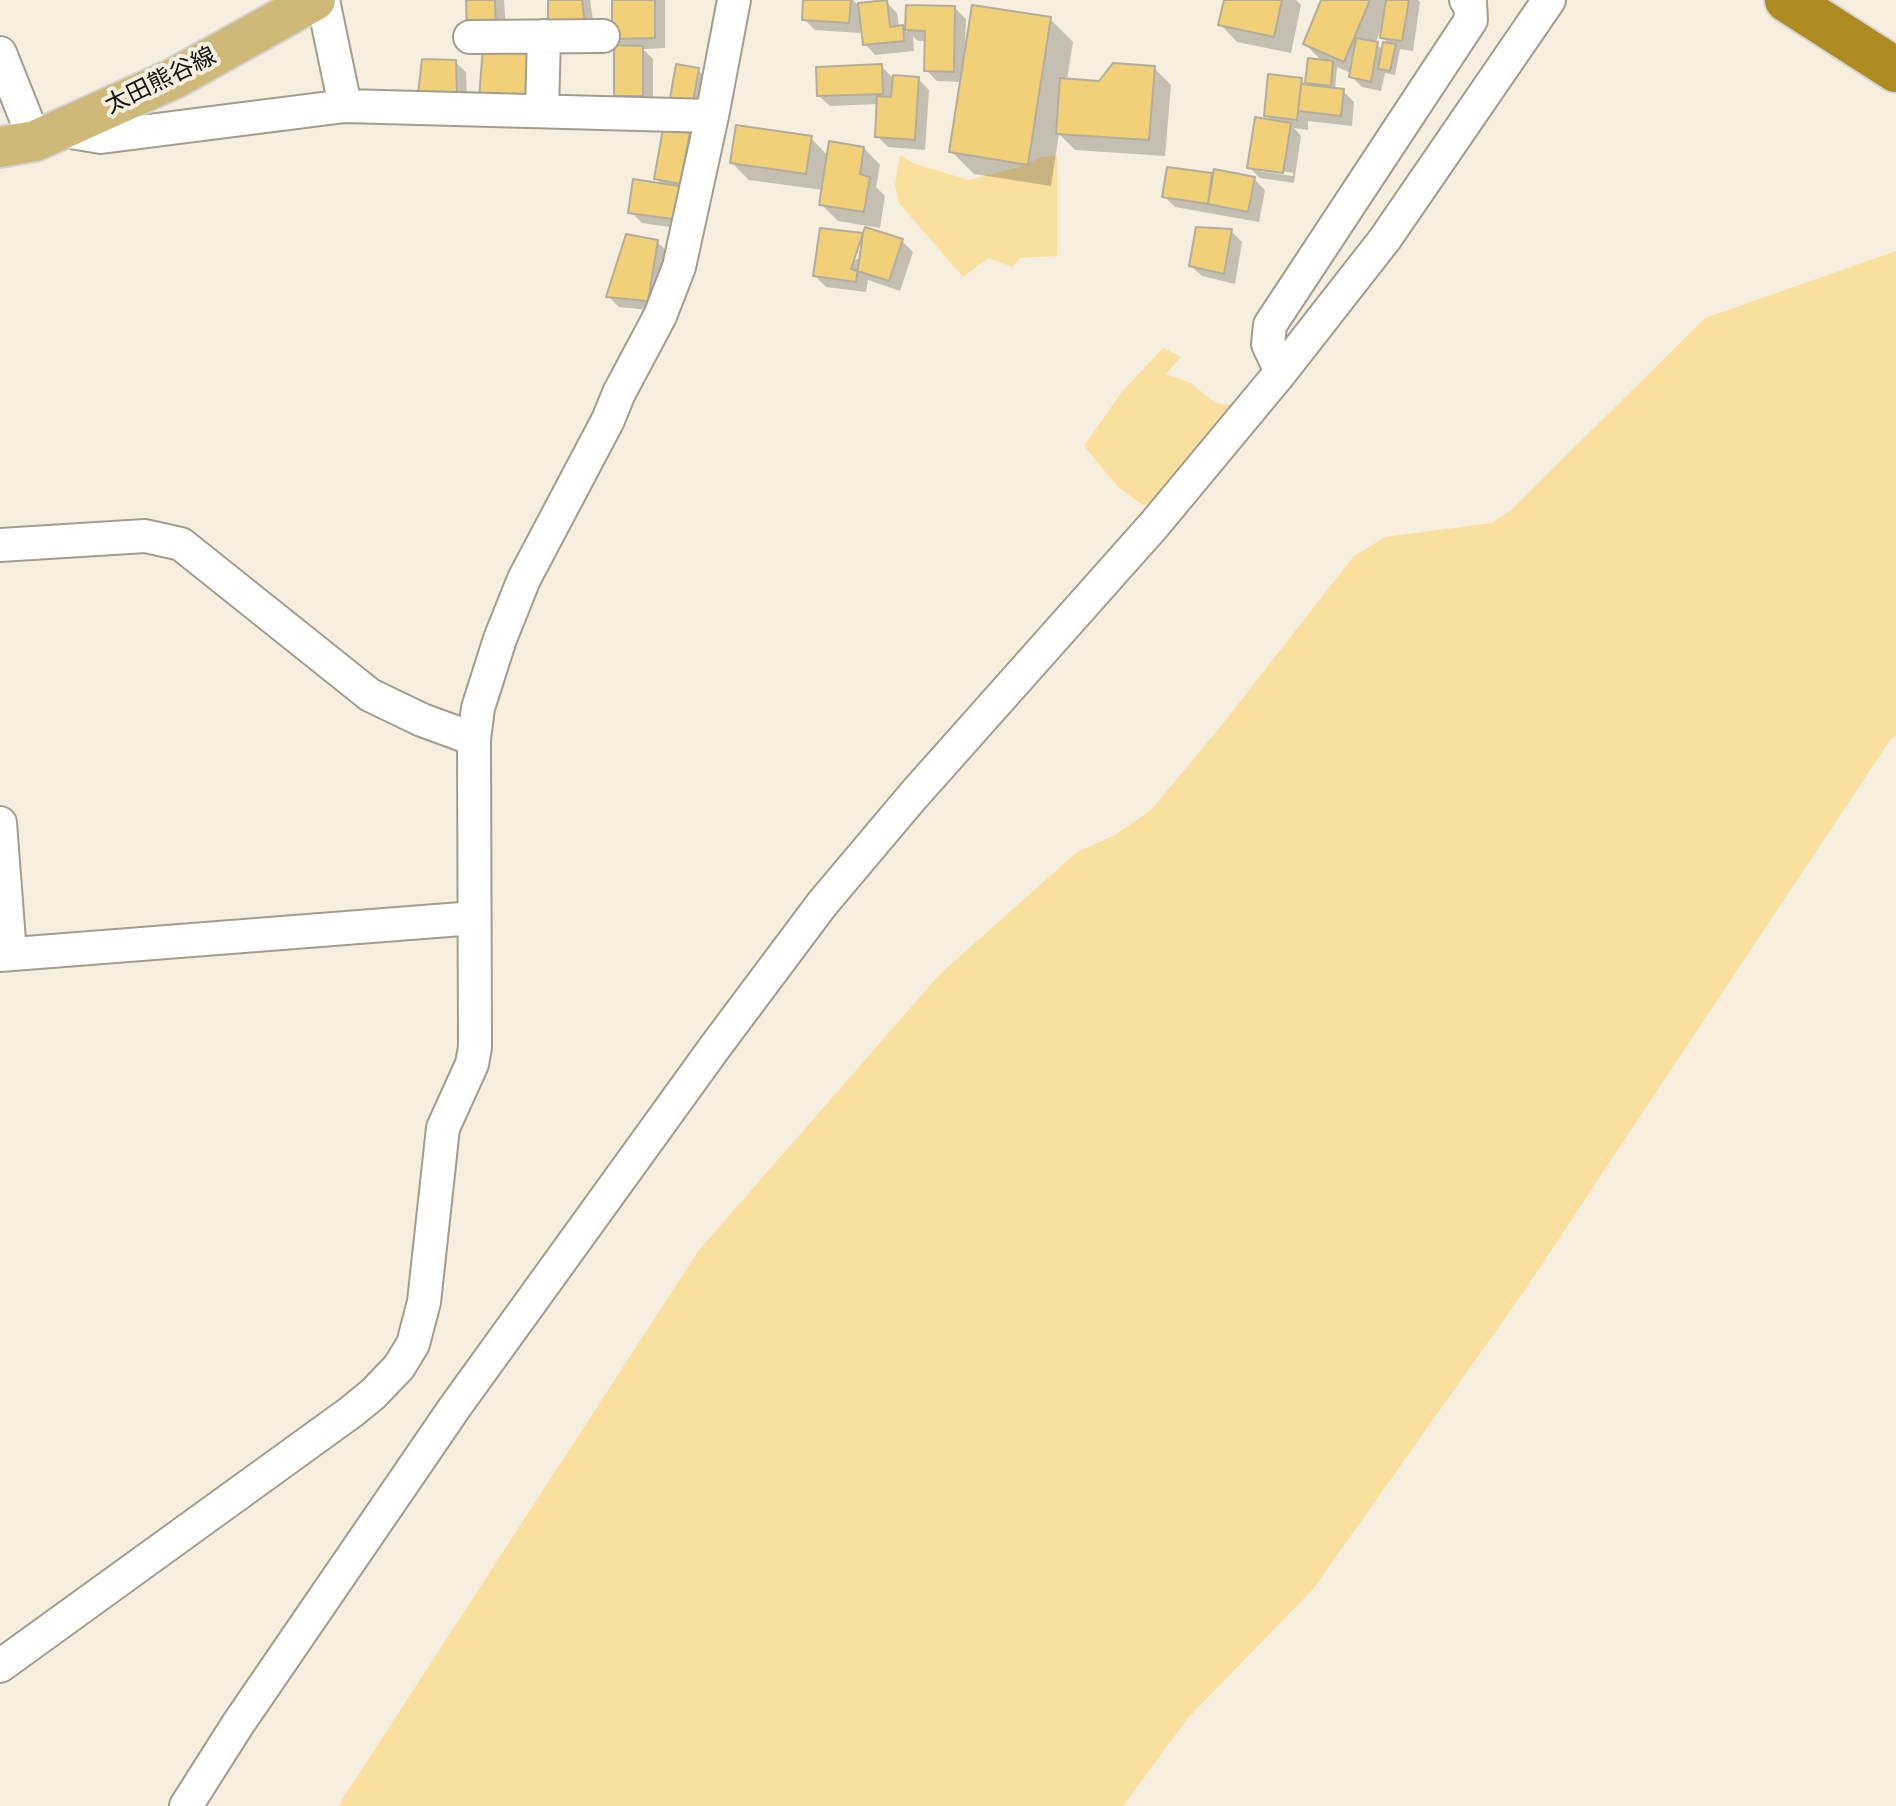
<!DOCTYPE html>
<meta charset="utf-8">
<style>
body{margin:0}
canvas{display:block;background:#f6efdf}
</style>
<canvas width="1896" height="1806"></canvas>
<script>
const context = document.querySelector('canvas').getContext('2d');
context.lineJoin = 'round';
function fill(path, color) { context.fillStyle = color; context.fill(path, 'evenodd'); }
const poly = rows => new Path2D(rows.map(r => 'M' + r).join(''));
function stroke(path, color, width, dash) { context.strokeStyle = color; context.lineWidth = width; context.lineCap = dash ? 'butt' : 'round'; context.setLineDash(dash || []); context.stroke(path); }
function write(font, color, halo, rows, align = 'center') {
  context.font = font + ' Poppins,"Noto Sans JP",sans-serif'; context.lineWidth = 8; context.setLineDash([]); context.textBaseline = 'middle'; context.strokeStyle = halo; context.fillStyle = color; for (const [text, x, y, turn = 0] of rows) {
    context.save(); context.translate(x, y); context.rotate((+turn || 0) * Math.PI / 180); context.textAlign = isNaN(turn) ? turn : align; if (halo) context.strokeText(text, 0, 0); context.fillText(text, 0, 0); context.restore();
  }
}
const green = poly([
 [900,155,915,164,969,180,1019,167,1042,157,1057,156,1057,256,1020,258,1013,267,988,258,963,277,899,203,895,185],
 [1896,251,1896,735,1890,740,1525,1290,1313,1589,1187,1719,1123,1806,338,1806,699,1250,940,974,1077,852,1115,835,1151,810,1221,726,1353,557,1385,537,1492,523,1512,509,1705,318],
 [1163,348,1181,357,1166,374,1191,383,1215,403,1237,406,1154,504,1143,505,1118,487,1084,446,1121,393]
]);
const shadow = poly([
 [468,0,504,0,506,29],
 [550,0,590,0,595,33],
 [614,0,665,0,665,48,643,49,653,59,653,106,627,106,616,95,624,48,614,38],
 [805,0,853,0,858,5,886,2,897,13,899,28,907,32,908,7,955,8,966,19,965,44,968,45,1050,19,1073,42,1067,80,1100,83,1154,68,1171,85,1165,156,1075,150,1059,134,1051,186,974,174,951,151,962,82,937,81,926,70,927,41,918,41,913,36,914,51,875,55,865,44,862,25,860,25,860,33,815,30,804,19],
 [1226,0,1296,0,1301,5,1291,53,1237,42,1221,25],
 [1323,0,1418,0,1420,2,1413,51,1400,49,1395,75,1385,73,1381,91,1362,87,1351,76,1351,73,1337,67,1335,90,1343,91,1354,102,1352,126,1308,121,1308,130,1294,128,1301,136,1294,183,1260,178,1249,167,1273,122,1266,115,1301,80,1307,86,1309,60,1323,62,1305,44],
 [1382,27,1382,37,1390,45,1384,50,1375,44],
 [1259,167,1293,173,1293,176,1259,171],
 [455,62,466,72,467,104,431,104],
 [881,66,892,77,918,79,929,90,925,150,888,147,877,136,878,104,830,106,819,96],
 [698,70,709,81,703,118,682,114],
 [689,135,700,146,691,230,642,223,631,212,664,186,656,178],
 [811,138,828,156,864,148,880,165,876,187,885,196,880,228,838,221,821,204,823,190,749,180,732,163],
 [1168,169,1254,179,1265,190,1259,222,1175,207,1164,196],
 [1231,231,1242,242,1235,284,1202,276,1191,266],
 [902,241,913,252,900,291,868,280,866,292,826,287,815,276],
 [657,242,668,252,659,311,619,307,608,296]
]);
const building = poly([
 [466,0,495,0,496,31,467,32,466,0],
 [548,0,582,0,585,23,548,24,548,0],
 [612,0,655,0,655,38,612,39,612,0],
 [803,0,851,0,849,23,802,20,803,0],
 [887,0,890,27,903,25,904,41,863,45,858,3,887,0],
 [1224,0,1282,0,1274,37,1218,25,1224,0],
 [1321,0,1370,0,1344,62,1303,44,1321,0],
 [1386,0,1409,0,1402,41,1380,38,1386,0],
 [906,5,955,6,954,72,924,71,925,31,905,30,906,5],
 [972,5,1051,17,1028,165,949,152,972,5],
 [1356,38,1378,42,1371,82,1349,77,1356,38],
 [532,41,533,100,479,99,483,46,532,41],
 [1383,42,1396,44,1390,71,1378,69,1383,42],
 [614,45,643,46,643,96,614,96,614,45],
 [1308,58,1333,61,1331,86,1305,83,1308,58],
 [422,59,456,60,457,94,418,94,422,59],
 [1113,63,1155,66,1149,140,1056,134,1060,78,1099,81,1113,63],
 [676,64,699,68,692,108,669,104,676,64],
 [882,64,883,94,817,96,816,67,882,64],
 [1268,74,1302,78,1297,120,1264,116,1268,74],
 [893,75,919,77,915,140,875,137,877,96,891,97,893,75],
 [1301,84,1344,89,1341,116,1298,111,1301,84],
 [1255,117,1291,123,1283,173,1247,168,1255,117],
 [736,125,812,136,806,174,730,163,736,125],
 [663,129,690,133,680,184,654,179,663,129],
 [829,141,864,147,860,174,870,177,864,212,819,205,829,141],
 [1167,167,1212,173,1208,204,1162,197,1167,167],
 [1214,169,1255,177,1248,212,1208,204,1214,169],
 [633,179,685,187,680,220,628,213,633,179],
 [865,227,903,239,889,281,851,269,865,227],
 [1196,227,1232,229,1224,274,1189,266,1196,227],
 [820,228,863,233,856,282,813,276,820,228],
 [626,234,658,240,648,301,606,297,626,234]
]);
const minor = poly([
 [323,0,345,106],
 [470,37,603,36],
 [0,53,35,141],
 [542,111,544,36],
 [59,130,101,137,345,106,712,116],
 [1281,372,1268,344,1270,325,1471,20,1470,3,1466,0],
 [0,545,145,536,181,544,370,695,422,720,474,739],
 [0,823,10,954],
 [0,955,474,918],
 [0,1666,351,1412,373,1394,399,1367,413,1344,424,1302,443,1128,472,1064,475,1047,474,739,478,708,500,639,524,579,608,420,619,393,660,316,679,267,712,116,734,0],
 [186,1806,238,1724,455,1407,715,1047,822,904,913,796,1154,525,1281,372,1385,239,1549,0]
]);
const major = poly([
 [0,147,35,141,175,78,315,0]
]);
const highway = poly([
 [1787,0,1896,70]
]);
const streetNames = [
 ["太田熊谷線",161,82,-26]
];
fill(green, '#fae09f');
fill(shadow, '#0003');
fill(building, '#f1d078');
stroke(building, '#b3ad9d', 2);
stroke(minor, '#a39d8e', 36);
stroke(major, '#d5d4d3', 44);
stroke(highway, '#d5d4d3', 48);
stroke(minor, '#fff', 32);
stroke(major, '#ceb979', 40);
stroke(highway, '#ad8b20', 44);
write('24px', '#13110c', '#f6efdf', streetNames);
</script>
